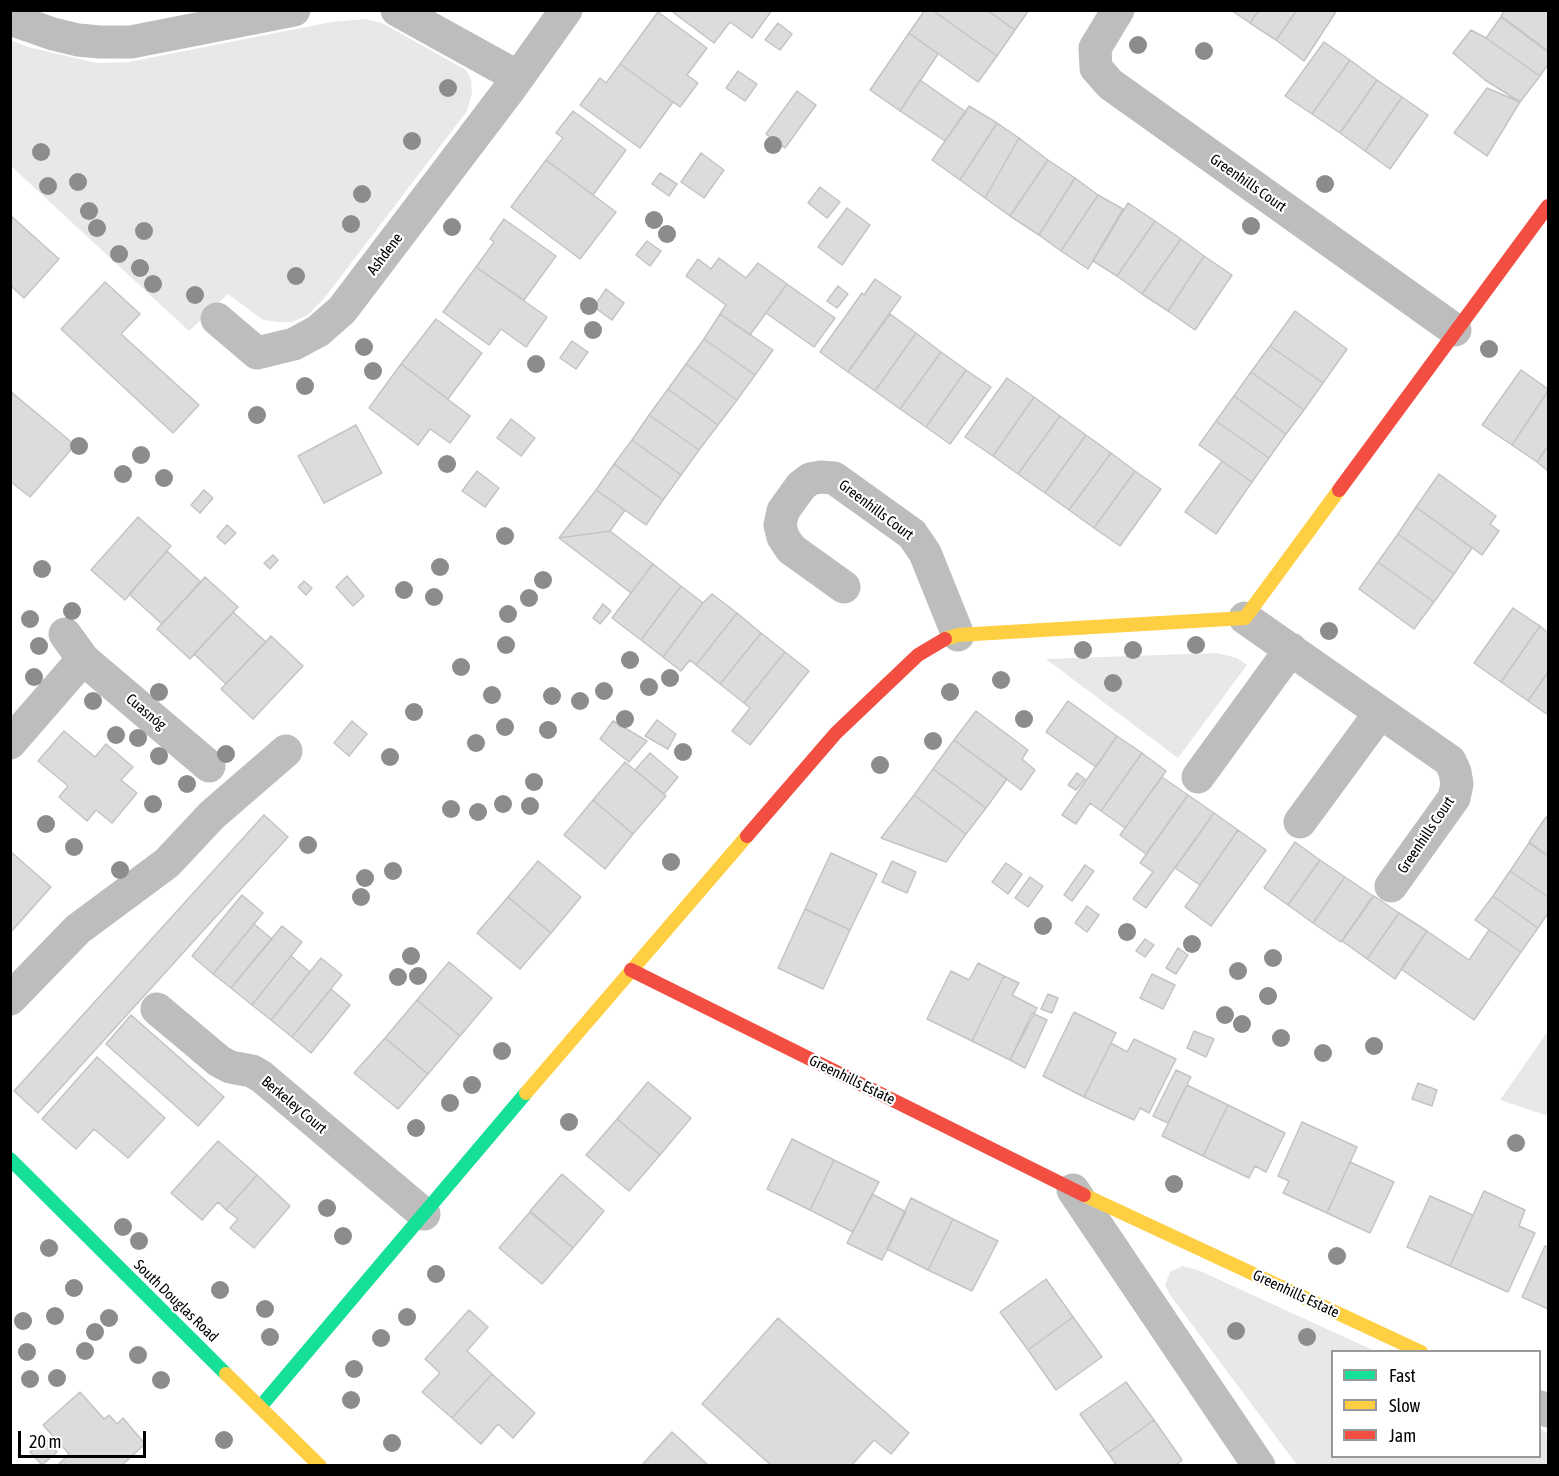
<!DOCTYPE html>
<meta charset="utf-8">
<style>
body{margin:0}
#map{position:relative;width:1559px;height:1476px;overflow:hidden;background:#fff;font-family:"Asap Condensed",sans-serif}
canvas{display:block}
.frame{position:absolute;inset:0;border:12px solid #000;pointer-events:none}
.legend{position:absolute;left:1331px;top:1350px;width:210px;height:108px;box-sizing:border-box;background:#fff;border:2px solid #999;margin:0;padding:8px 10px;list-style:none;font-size:18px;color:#000}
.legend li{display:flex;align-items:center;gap:12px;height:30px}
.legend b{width:30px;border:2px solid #999}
.scale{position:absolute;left:18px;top:1431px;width:128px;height:27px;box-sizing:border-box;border:3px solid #000;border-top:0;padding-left:8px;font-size:18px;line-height:21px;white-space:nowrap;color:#000;-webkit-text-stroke:4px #fff;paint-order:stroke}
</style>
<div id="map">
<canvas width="1559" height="1476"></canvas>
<div class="frame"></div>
<ul class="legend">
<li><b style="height:8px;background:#16e098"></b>Fast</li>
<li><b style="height:8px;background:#ffcf43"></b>Slow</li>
<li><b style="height:8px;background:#f24e42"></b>Jam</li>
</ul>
<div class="scale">20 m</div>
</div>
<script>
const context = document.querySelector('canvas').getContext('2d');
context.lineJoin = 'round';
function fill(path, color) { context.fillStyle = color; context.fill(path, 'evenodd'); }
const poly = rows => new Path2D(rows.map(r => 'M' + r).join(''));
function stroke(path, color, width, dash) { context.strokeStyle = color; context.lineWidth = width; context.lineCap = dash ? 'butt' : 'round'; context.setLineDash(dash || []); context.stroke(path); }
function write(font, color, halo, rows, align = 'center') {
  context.font = font + ' "Asap Condensed",sans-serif'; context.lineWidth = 4.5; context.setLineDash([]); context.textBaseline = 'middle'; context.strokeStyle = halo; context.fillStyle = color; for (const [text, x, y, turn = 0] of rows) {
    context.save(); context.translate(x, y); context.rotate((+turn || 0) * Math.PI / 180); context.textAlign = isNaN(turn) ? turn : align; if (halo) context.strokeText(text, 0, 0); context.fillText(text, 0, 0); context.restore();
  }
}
const green = poly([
 [365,19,382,23,466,70,471,79,472,93,467,111,326,296,308,315,292,322,279,322,263,320,228,294,189,331,11,166,10,40,28,47,97,63,129,62,331,22],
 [1217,653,1237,658,1247,665,1178,758,1046,659],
 [1548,1031,1548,1116,1500,1100],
 [1182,1266,1198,1270,1375,1351,1332,1352,1332,1456,1540,1456,1540,1429,1548,1433,1548,1465,1297,1465,1170,1295,1165,1285,1170,1272]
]);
const building = poly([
 [670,10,772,10,752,38,730,22,714,43,670,10],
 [925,10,932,10,997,56,978,82,909,33,925,10],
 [932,10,987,10,1015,30,997,56,932,10],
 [987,10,1029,10,1015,30,987,10],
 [1231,10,1259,10,1250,23,1231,10],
 [1259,10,1297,10,1276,40,1250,23,1259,10],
 [1297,10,1337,10,1304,61,1276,40,1297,10],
 [1505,10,1545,10,1548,13,1548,51,1501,16,1505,10],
 [658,12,707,48,687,75,698,83,680,107,620,64,658,12],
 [1501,17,1548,52,1548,64,1540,76,1486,38,1501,17],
 [778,23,792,34,780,50,765,40,778,23],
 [1471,30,1486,38,1540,76,1520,102,1485,80,1453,53,1471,30],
 [909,33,938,54,900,111,870,90,909,33],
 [1324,42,1350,60,1312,114,1285,96,1324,42],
 [1350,60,1377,80,1340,133,1312,114,1350,60],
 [620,64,673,102,640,148,580,105,600,78,606,83,620,64],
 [738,71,757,84,745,101,726,88,738,71],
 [920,80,966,112,945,141,900,111,920,80],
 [1377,80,1402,97,1365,151,1340,133,1377,80],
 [1487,88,1520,102,1487,156,1454,133,1487,88],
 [797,91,816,105,785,148,766,134,797,91],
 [1402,97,1428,115,1390,169,1365,151,1402,97],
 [969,106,997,123,960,180,932,160,969,106],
 [573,111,626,150,593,195,546,160,563,138,556,133,573,111],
 [997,123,1019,138,985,198,960,180,997,123],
 [1019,138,1048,160,1010,216,985,198,1019,138],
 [701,153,724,170,704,198,681,182,701,153],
 [546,160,616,212,580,259,511,207,546,160],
 [1048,160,1075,178,1039,235,1010,216,1048,160],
 [660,173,677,184,669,196,652,184,660,173],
 [1075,178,1098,195,1061,251,1039,235,1075,178],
 [820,187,840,202,827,218,808,203,820,187],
 [1098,195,1123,209,1088,269,1061,251,1098,195],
 [1128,203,1155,221,1117,276,1093,261,1128,203],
 [847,208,870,225,842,265,818,247,847,208],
 [10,215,59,259,24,298,10,285,10,215],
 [504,219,556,256,524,300,476,267,494,242,490,239,504,219],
 [1155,221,1181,239,1142,294,1117,276,1155,221],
 [1181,239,1204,256,1168,311,1142,294,1181,239],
 [647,241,661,251,650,266,636,255,647,241],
 [1204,256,1232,275,1195,330,1168,311,1204,256],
 [719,258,746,278,758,263,787,284,750,335,720,314,726,305,686,276,698,259,711,269,719,258],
 [476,267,547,317,526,347,501,329,489,345,443,312,476,267],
 [875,279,901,297,848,372,820,352,862,293,864,295,875,279],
 [105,282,140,314,121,334,199,405,173,433,61,329,105,282],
 [787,284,835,318,814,347,766,313,787,284],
 [838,286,848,294,837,308,827,301,838,286],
 [606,289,624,303,612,320,594,307,606,289],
 [1295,311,1347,349,1323,383,1270,346,1295,311],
 [720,314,773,350,755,375,704,339,720,314],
 [890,314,916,333,875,391,848,372,890,314],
 [436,319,482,353,448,399,401,364,436,319],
 [916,333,941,352,900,409,875,391,916,333],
 [704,339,755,375,737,400,686,364,704,339],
 [572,341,588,352,576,369,560,358,572,341],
 [1270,346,1323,383,1304,410,1251,372,1270,346],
 [941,352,966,370,926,427,900,409,941,352],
 [401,364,470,416,450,443,430,429,418,445,369,408,401,364],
 [686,364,737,400,718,425,668,389,686,364],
 [966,370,991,387,950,444,926,427,966,370],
 [1521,370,1548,389,1548,391,1512,445,1482,425,1521,370],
 [1251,372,1304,410,1286,434,1234,396,1251,372],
 [1007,378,1034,397,993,456,965,437,1007,378],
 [668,389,718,425,699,450,649,415,668,389],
 [10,391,75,445,30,497,10,481,10,391],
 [1548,391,1548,446,1537,462,1512,445,1548,391],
 [1234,396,1286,434,1269,458,1216,421,1234,396],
 [1034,397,1060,416,1018,474,993,456,1034,397],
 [649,415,699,450,681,475,632,440,649,415],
 [1060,416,1086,435,1045,493,1018,474,1060,416],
 [511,419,535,438,521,456,497,438,511,419],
 [1216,421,1269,458,1252,482,1199,445,1216,421],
 [356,425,382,473,324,503,298,456,356,425],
 [1086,435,1111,453,1069,510,1045,493,1086,435],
 [632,440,681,475,663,500,614,464,632,440],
 [1548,446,1548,471,1537,462,1548,446],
 [1111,453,1135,471,1094,528,1069,510,1111,453],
 [1222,461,1252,482,1216,534,1185,512,1222,461],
 [614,464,663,500,646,525,596,490,614,464],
 [477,471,499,488,485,507,462,491,477,471],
 [1135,471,1161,489,1120,546,1094,528,1135,471],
 [1439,474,1496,516,1490,524,1499,531,1482,555,1416,507,1439,474],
 [204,490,213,498,200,513,191,505,204,490],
 [596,490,625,510,610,531,559,538,596,490],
 [1416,507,1472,548,1454,574,1398,534,1416,507],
 [138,517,171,546,125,600,91,570,138,517],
 [227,525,236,533,225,544,217,537,227,525],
 [610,531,653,564,631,593,559,538,610,531],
 [1398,534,1454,574,1434,602,1378,562,1398,534],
 [167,551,201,582,162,624,129,594,167,551],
 [273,555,278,560,270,569,264,563,273,555],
 [1378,562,1434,602,1414,629,1359,589,1378,562],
 [653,564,681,586,641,640,612,618,653,564],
 [347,576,364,596,353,606,336,587,347,576],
 [205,577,238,607,190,659,157,629,205,577],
 [304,581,312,588,306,595,298,587,304,581],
 [681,586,703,603,663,657,641,640,681,586],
 [712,594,737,613,696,665,690,660,681,671,663,657,703,603,712,594],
 [603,604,611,611,600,624,593,618,603,604],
 [1513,608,1540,626,1501,682,1474,663,1513,608],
 [233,612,266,642,226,684,194,654,233,612],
 [737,613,761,633,720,684,696,665,737,613],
 [1540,626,1548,633,1548,672,1528,701,1501,682,1540,626],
 [761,633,785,652,744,703,720,684,761,633],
 [271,636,303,666,253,719,221,689,271,636],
 [785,652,809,671,750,745,732,731,750,708,744,703,785,652],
 [1548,672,1548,715,1528,701,1548,672],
 [1068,701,1117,736,1096,767,1046,732,1068,701],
 [976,711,1028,750,1022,759,1035,770,1021,790,954,740,976,711],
 [657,720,676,734,668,749,645,736,657,720],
 [352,721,367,734,349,756,334,743,352,721],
 [613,721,647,741,629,762,600,739,613,721],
 [64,731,95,757,106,744,133,767,121,780,137,793,112,823,96,810,87,821,59,797,68,786,38,761,64,731],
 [1117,736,1142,753,1101,811,1090,803,1076,824,1062,815,1117,736],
 [954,740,1007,779,986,808,933,769,954,740],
 [650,753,678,777,664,794,635,770,650,753],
 [1142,753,1166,771,1125,828,1101,811,1142,753],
 [625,762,666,796,633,834,593,800,625,762],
 [933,769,986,808,966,834,914,795,933,769],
 [1077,773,1085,779,1076,790,1068,785,1077,773],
 [1162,777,1188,795,1146,854,1120,835,1162,777],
 [914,795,966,834,946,862,881,838,914,795],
 [1188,795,1214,813,1146,908,1133,899,1153,872,1140,863,1188,795],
 [593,800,633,834,605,869,564,835,593,800],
 [1214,813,1238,830,1200,885,1175,868,1214,813],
 [264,815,288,837,38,1113,14,1091,264,815],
 [1546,817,1548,818,1548,856,1529,842,1546,817],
 [1238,830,1266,850,1211,926,1185,907,1238,830],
 [1295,842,1320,860,1288,905,1264,888,1295,842],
 [1529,843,1548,856,1548,897,1510,871,1529,843],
 [10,851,51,887,10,933,10,851],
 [831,853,877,874,850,930,805,909,831,853],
 [1320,860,1345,877,1313,923,1288,905,1320,860],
 [538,861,581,897,551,933,508,897,538,861],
 [892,861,916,872,907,893,882,882,892,861],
 [1006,863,1022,874,1008,894,992,882,1006,863],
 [1085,865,1094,871,1072,901,1064,895,1085,865],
 [1510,871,1548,897,1548,913,1538,928,1493,896,1510,871],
 [1030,877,1043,886,1028,907,1015,898,1030,877],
 [1345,877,1373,896,1341,942,1313,923,1345,877],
 [242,895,263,913,213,974,192,956,242,895],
 [1374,896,1399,913,1367,959,1342,941,1374,896],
 [1493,896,1538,928,1521,952,1475,920,1493,896],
 [508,897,551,933,520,969,477,933,508,897],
 [1087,906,1099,915,1087,932,1075,923,1087,906],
 [805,909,850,930,823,989,778,968,805,909],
 [1399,913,1427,931,1395,979,1367,959,1399,913],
 [254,924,272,939,231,988,213,974,254,924],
 [282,926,302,942,252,1005,231,988,282,926],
 [1489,930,1521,952,1474,1020,1401,969,1427,931,1469,960,1489,930],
 [1145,939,1154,945,1145,957,1136,951,1145,939],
 [1178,948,1188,955,1176,974,1166,968,1178,948],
 [291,956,310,972,271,1020,252,1005,291,956],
 [321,958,342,975,292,1037,271,1020,321,958],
 [449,962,492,998,460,1036,417,1000,449,962],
 [978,963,1004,976,972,1041,927,1019,951,971,969,980,978,963],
 [1152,974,1175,985,1163,1009,1140,998,1152,974],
 [1004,976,1019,983,1012,995,1037,1008,1010,1060,972,1041,1004,976],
 [331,989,350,1005,311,1053,292,1037,331,989],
 [1048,994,1058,998,1052,1013,1041,1009,1048,994],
 [417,1000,460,1036,428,1074,385,1038,417,1000],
 [1074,1012,1116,1033,1084,1097,1043,1076,1074,1012],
 [1032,1013,1047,1020,1025,1068,1010,1060,1032,1013],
 [131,1015,224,1097,198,1126,106,1044,131,1015],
 [1194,1031,1214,1039,1206,1057,1187,1048,1194,1031],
 [385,1038,428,1074,398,1109,354,1073,385,1038],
 [1134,1039,1176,1059,1149,1113,1140,1108,1134,1120,1084,1097,1111,1043,1127,1052,1134,1039],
 [97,1057,165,1118,128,1158,94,1129,76,1149,42,1119,97,1057],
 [1176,1070,1191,1077,1168,1123,1153,1116,1176,1070],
 [648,1082,691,1118,660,1155,617,1119,648,1082],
 [1418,1083,1437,1090,1432,1106,1412,1099,1418,1083],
 [1187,1085,1228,1105,1203,1156,1162,1136,1187,1085],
 [1228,1105,1285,1133,1266,1172,1255,1166,1249,1178,1203,1156,1228,1105],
 [617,1119,660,1155,629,1191,586,1155,617,1119],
 [1302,1122,1357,1147,1327,1213,1283,1193,1289,1181,1278,1176,1302,1122],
 [792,1139,834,1160,810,1210,767,1189,792,1139],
 [218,1141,257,1175,226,1210,218,1202,202,1220,171,1193,218,1141],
 [834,1160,879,1182,853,1232,810,1210,834,1160],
 [1350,1162,1394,1182,1370,1233,1327,1213,1350,1162],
 [562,1174,604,1211,573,1248,530,1211,562,1174],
 [257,1175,290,1206,254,1248,230,1228,238,1219,226,1210,257,1175],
 [1484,1191,1525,1210,1519,1226,1535,1233,1508,1292,1450,1266,1484,1191],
 [872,1194,906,1212,882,1260,847,1243,872,1194],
 [1430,1196,1473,1215,1450,1266,1407,1247,1430,1196],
 [911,1198,953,1219,928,1270,887,1249,911,1198],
 [530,1212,573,1248,542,1284,499,1248,530,1212],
 [953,1219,998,1241,972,1291,928,1270,953,1219],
 [1545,1246,1548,1247,1548,1309,1522,1297,1545,1246],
 [1046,1279,1073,1317,1028,1350,1000,1312,1046,1279],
 [469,1310,488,1327,467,1351,492,1374,452,1418,422,1392,440,1373,425,1359,469,1310],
 [1073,1317,1102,1357,1056,1390,1028,1350,1073,1317],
 [778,1318,909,1433,891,1454,874,1440,851,1466,772,1466,702,1404,778,1318],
 [492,1374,535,1413,513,1438,498,1424,481,1444,452,1418,492,1374],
 [1126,1382,1154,1420,1108,1453,1080,1414,1126,1382],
 [80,1392,104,1419,109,1415,117,1424,123,1418,145,1444,121,1466,57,1466,69,1454,43,1425,80,1392],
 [1154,1420,1182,1460,1175,1466,1117,1466,1108,1453,1154,1420],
 [672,1432,709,1466,641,1466,672,1432],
 [45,1438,57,1452,42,1465,30,1452,45,1438]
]);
const street = poly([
 [397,10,518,77],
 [1118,10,1095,48,1096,68,1110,84,1455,330],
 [10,19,53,34,78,40,100,42,131,42,294,10],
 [217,319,257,353,294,344,318,331,342,310,512,86,566,10],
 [844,587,791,549,783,537,780,525,783,511,801,486,810,479,821,477,834,478,912,534,925,553,958,635],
 [1245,618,1450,761,1455,772,1457,784,1454,798,1391,886],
 [65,634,83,659,209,766],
 [10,743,83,659],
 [1198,777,1291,649],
 [1300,822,1380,713],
 [10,999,78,929,167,863,212,815,286,751],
 [157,1009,219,1061,230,1067,252,1071,262,1077,424,1214],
 [1073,1190,1259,1466],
 [1540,1407,1548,1411]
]);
const fast = poly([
 [10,1159,226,1374],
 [261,1406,526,1093]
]);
const slow = poly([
 [945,639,958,635,1245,618,1339,490],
 [526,1093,747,836],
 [1084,1195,1421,1352],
 [226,1374,320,1466]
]);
const jam = poly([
 [1339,490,1548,206],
 [747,836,836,733,918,655,945,639],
 [631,970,1084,1195]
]);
const trees = [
 [1138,45],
 [1204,51],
 [448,88],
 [412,141],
 [773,145],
 [41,152],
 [78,182],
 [1325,184],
 [48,186],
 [362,194],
 [89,211],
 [654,220],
 [351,224],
 [1251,226],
 [452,227],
 [97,228],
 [144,231],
 [667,234],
 [119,254],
 [140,268],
 [296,276],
 [153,284],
 [195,295],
 [589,306],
 [593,330],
 [364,347],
 [1489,349],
 [536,364],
 [373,371],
 [305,386],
 [257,415],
 [79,446],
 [141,455],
 [447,464],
 [123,474],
 [164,478],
 [505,536],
 [440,567],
 [42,569],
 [543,580],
 [404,590],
 [434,597],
 [529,598],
 [72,611],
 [508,614],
 [30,619],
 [1329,631],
 [506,645],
 [1196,645],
 [39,646],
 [1083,650],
 [1133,650],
 [630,660],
 [461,667],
 [34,677],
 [670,678],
 [1001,680],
 [1113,683],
 [649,687],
 [604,691],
 [159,692],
 [950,692],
 [492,695],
 [552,696],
 [93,701],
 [580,701],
 [414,712],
 [625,719],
 [1024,719],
 [505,727],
 [548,730],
 [116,735],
 [138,738],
 [933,741],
 [476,743],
 [683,752],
 [226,754],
 [159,756],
 [390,757],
 [880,765],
 [534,782],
 [187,784],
 [153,804],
 [503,804],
 [530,806],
 [451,809],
 [478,812],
 [46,824],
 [308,845],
 [74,847],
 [671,862],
 [120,870],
 [393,871],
 [365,878],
 [361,897],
 [1043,926],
 [1127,932],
 [1192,944],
 [411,956],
 [1273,958],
 [1238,971],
 [418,976],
 [398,977],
 [1268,996],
 [1225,1015],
 [1242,1024],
 [1281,1038],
 [1374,1046],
 [502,1051],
 [1323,1053],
 [472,1085],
 [450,1103],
 [569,1122],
 [416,1128],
 [1516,1143],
 [1174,1184],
 [327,1208],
 [123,1227],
 [343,1236],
 [139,1241],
 [49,1248],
 [1337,1256],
 [436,1274],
 [74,1288],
 [220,1290],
 [265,1309],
 [55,1316],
 [407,1317],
 [109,1318],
 [23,1321],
 [1236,1331],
 [95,1332],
 [270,1337],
 [1307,1337],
 [381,1338],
 [85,1351],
 [27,1352],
 [138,1355],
 [354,1369],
 [57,1378],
 [30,1379],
 [161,1380],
 [351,1400],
 [224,1440],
 [392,1443]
];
const streetNames = [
 ["Greenhills Court",1248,183,35],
 ["Ashdene",385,254,-53],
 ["Greenhills Court",876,510,37],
 ["Cuasnóg",146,712,40],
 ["Greenhills Court",1426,835,-56],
 ["Greenhills Estate",852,1080,26],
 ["Berkeley Court",294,1105,40],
 ["Greenhills Estate",1296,1294,25],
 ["South Douglas Road",176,1301,44]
];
fill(green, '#e8e8e8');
fill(building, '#dcdcdc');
stroke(building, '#c4c4c4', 1.5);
stroke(street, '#bdbdbd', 33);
stroke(fast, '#16e098', 14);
stroke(slow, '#ffcf43', 14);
stroke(jam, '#f24e42', 14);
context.fillStyle = '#8c8c8c';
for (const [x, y] of trees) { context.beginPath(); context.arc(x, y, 9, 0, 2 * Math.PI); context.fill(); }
write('15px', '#000', '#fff', streetNames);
</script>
